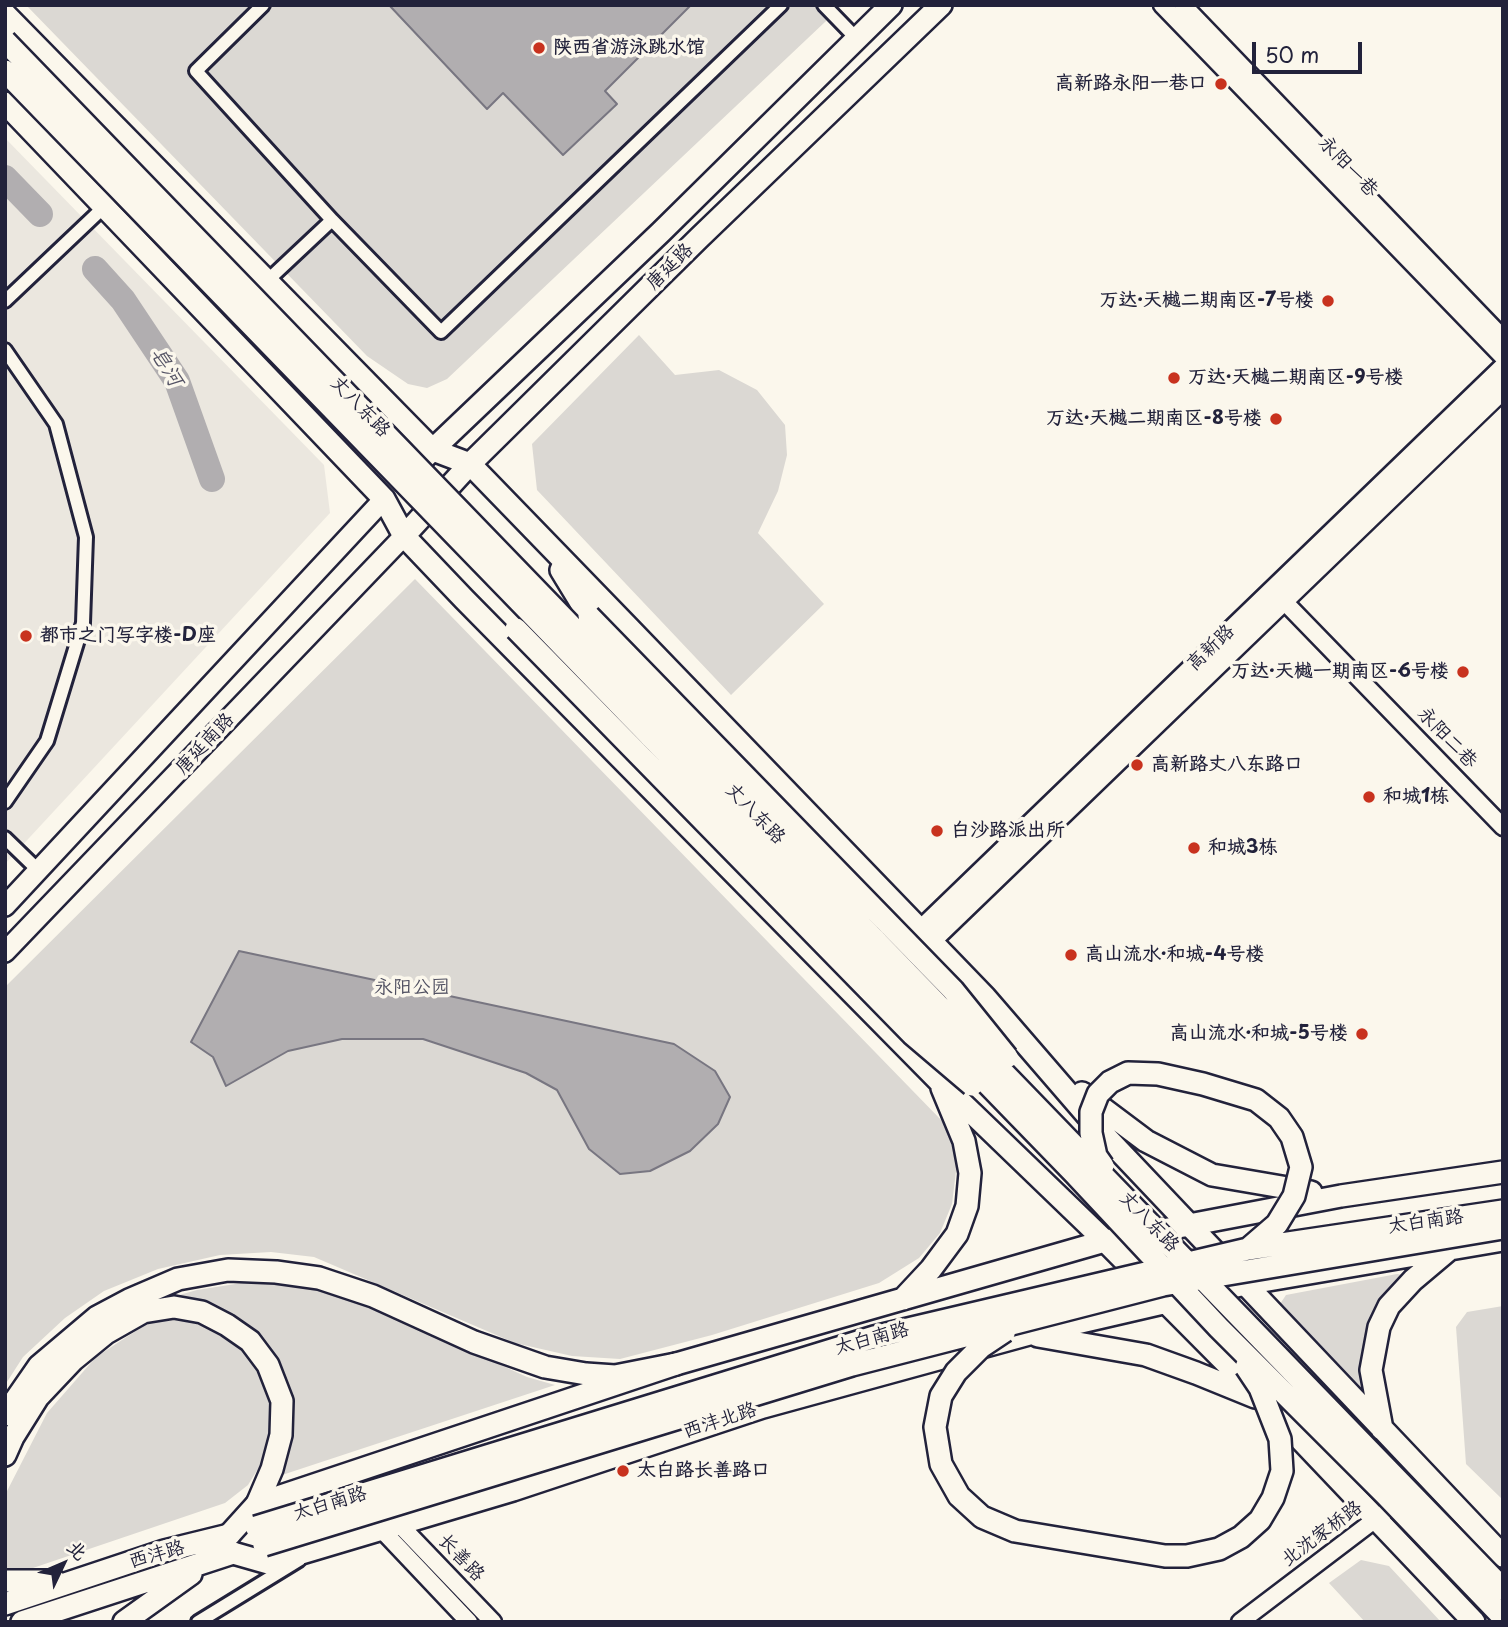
<!DOCTYPE html>
<meta charset="utf-8">
<style>
body{margin:0}
#map{position:relative;width:1508px;height:1627px;overflow:hidden;background:#fbf7ec;font-family:"Playpen Sans","LXGW WenKai TC",sans-serif}
canvas{display:block}
.frame{position:absolute;inset:0;border:7px solid #22223b;pointer-events:none}
.north{position:absolute;left:28px;top:1529px;width:70px;height:70px;-webkit-text-stroke:5px #fbf7ec;paint-order:stroke;rotate:46deg;font-size:19px;font-weight:700;line-height:28px;text-align:center;color:#22223b}
.north::after{content:'';display:block;margin:auto;width:24px;height:32px;background:#22223b;clip-path:polygon(50% 0,100% 100%,50% 72%,0 100%)}
.scale{position:absolute;left:1252px;top:42px;width:110px;height:32px;box-sizing:border-box;border:4px solid #22223b;border-top:0;padding-left:9px;font-size:21px;line-height:24px;white-space:nowrap;color:#22223b;-webkit-text-stroke:5px #fbf7ec;paint-order:stroke}
</style>
<div id="map">
<canvas width="1508" height="1627"></canvas>
<div class="frame"></div>
<div class="north">北</div>
<div class="scale">50 m</div>
</div>
<script>
const context = document.querySelector('canvas').getContext('2d');
context.lineJoin = 'round';
function fill(path, color) { context.fillStyle = color; context.fill(path, 'evenodd'); }
const poly = rows => new Path2D(rows.map(r => 'M' + r).join(''));
function stroke(path, color, width, dash) { context.strokeStyle = color; context.lineWidth = width; context.lineCap = dash ? 'butt' : 'round'; context.setLineDash(dash || []); context.stroke(path); }
function write(font, color, halo, rows, align = 'center') {
  context.font = font + ' "Playpen Sans","LXGW WenKai TC",sans-serif'; context.lineWidth = 7; context.setLineDash([]); context.textBaseline = 'middle'; context.strokeStyle = halo; context.fillStyle = color; for (const [text, x, y, turn = 0] of rows) {
    context.save(); context.translate(x, y); context.rotate((+turn || 0) * Math.PI / 180); context.textAlign = isNaN(turn) ? turn : align; if (halo) context.strokeText(text, 0, 0); context.fillText(text, 0, 0); context.restore();
  }
}
const built = poly([
 [5,138,324,465,330,513,5,864]
]);
const green = poly([
 [26,5,843,5,447,379,427,388,408,384,367,356],
 [639,335,675,375,719,370,757,390,785,425,787,455,778,491,758,533,824,604,731,695,537,490,532,444],
 [415,579,946,1125,957,1163,952,1204,940,1233,919,1258,879,1283,712,1335,620,1359,572,1356,515,1343,314,1257,271,1252,220,1255,158,1269,104,1291,65,1318,23,1357,5,1385,5,987],
 [1397,1274,1403,1275,1403,1279,1365,1395,1279,1310,1280,1304,1286,1295],
 [248,1282,320,1286,381,1310,527,1377,555,1385,276,1477,290,1448,288,1410,257,1338,165,1299,197,1290],
 [1503,1306,1503,1500,1466,1464,1456,1327,1467,1312],
 [190,1319,223,1334,253,1359,270,1393,274,1428,264,1459,248,1485,225,1503,27,1570,5,1571,5,1495,47,1413,96,1357,151,1321],
 [1361,1560,1389,1566,1441,1622,1365,1622,1329,1583]
]);
const water = poly([
 [389,5,691,5,605,91,617,104,563,155,503,93,487,109,389,5],
 [239,951,674,1044,715,1071,730,1097,718,1124,690,1151,650,1171,620,1174,589,1149,557,1090,526,1073,423,1039,342,1039,288,1051,226,1086,213,1057,191,1042,239,951]
]);
const river = poly([
 [5,178,40,214],
 [95,269,123,300,177,381,212,479]
]);
const minor = poly([
 [263,5,196,71,332,220],
 [824,5,857,39],
 [266,282,332,220,441,332,781,5],
 [5,301,104,207],
 [5,350,56,424,86,537,83,623,47,741,5,802],
 [5,838,39,871],
 [198,1622,299,1560]
]);
const tertiary = poly([
 [1162,5,1503,357],
 [1183,5,1503,338],
 [1275,592,1503,827],
 [399,1524,493,1622],
 [381,1529,469,1622],
 [1240,1622,1385,1512]
]);
const secondary = poly([
 [5,906,384,499],
 [921,930,1503,368],
 [931,941,1503,389],
 [5,952,404,536]
]);
const primary = poly([
 [5,14,433,450,470,464,629,628,985,997,1105,1136,1503,1556],
 [5,103,384,499,404,536,464,599,938,1080,1105,1241,1265,1402,1474,1622],
 [425,457,661,232,891,5],
 [404,536,470,464,699,238,941,5],
 [561,570,589,616],
 [1082,1093,1146,1141,1212,1175,1311,1192],
 [903,1299,931,1269,957,1234,967,1206,970,1173,964,1141,942,1088],
 [1038,1336,1146,1355,1196,1373,1255,1397],
 [1382,1429,1371,1370,1379,1327,1389,1306,1413,1280,1451,1248],
 [229,1535,257,1504,676,1364,1105,1241,1341,1196,1503,1172],
 [233,1553,268,1563,513,1490,763,1407,1029,1334,1245,1284,1503,1240]
]);
const trunk = poly([
 [5,1415,39,1366,97,1317,129,1300,178,1279,228,1270,276,1272,319,1278,373,1296,474,1342,545,1367,586,1374,615,1376,676,1364],
 [5,1455,13,1437,38,1397,73,1360,106,1333,143,1312,174,1307,202,1312,227,1325,250,1341,268,1365,282,1401,281,1435,272,1469,257,1504],
 [5,1581,55,1581],
 [5,1604,164,1551,229,1535],
 [22,1622,233,1553],
 [124,1622,191,1574]
]);
const primaryBridge = poly([
 [5,41,1503,1589],
 [5,71,1074,1173,1219,1328,1386,1495,1503,1617],
 [589,616,953,990,1007,1057],
 [516,629,912,1034,972,1085],
 [1103,1166,1096,1156,1091,1133,1091,1112,1098,1094,1110,1082,1128,1073,1158,1074,1203,1084,1256,1100,1279,1118,1292,1137,1301,1167,1294,1196,1277,1224,1248,1249],
 [1005,1331,981,1347,956,1372,941,1396,935,1427,941,1464,959,1496,982,1517,1015,1531,1165,1556,1187,1556,1219,1549,1241,1537,1260,1520,1273,1498,1282,1471,1280,1439,1260,1388,1246,1367],
 [256,1527,874,1337,1248,1249,1503,1211],
 [264,1545,852,1365,1163,1285,1503,1228]
]);
const markers = [
 [539,48,7,"#c8321e"],
 [1221,84,7,"#c8321e"],
 [1328,301,7,"#c8321e"],
 [1174,378,7,"#c8321e"],
 [1276,419,7,"#c8321e"],
 [26,636,7,"#c8321e"],
 [1463,672,7,"#c8321e"],
 [1137,765,7,"#c8321e"],
 [1369,797,7,"#c8321e"],
 [937,831,7,"#c8321e"],
 [1194,848,7,"#c8321e"],
 [1071,955,7,"#c8321e"],
 [1362,1034,7,"#c8321e"],
 [623,1471,7,"#c8321e"]
];
const poiNames = [
 ["陕西省游泳跳水馆",553,48],
 ["高新路永阳一巷口",1207,84,"right"],
 ["万达·天樾二期南区-7号楼",1314,301,"right"],
 ["万达·天樾二期南区-9号楼",1188,378],
 ["万达·天樾二期南区-8号楼",1262,419,"right"],
 ["都市之门写字楼-D座",40,636],
 ["万达·天樾一期南区-6号楼",1449,672,"right"],
 ["高新路丈八东路口",1151,765],
 ["和城1栋",1383,797],
 ["白沙路派出所",951,831],
 ["和城3栋",1208,848],
 ["高山流水·和城-4号楼",1085,955],
 ["高山流水·和城-5号楼",1348,1034,"right"],
 ["太白路长善路口",637,1471]
];
const streetNames = [
 ["永阳一巷",1348,167,46],
 ["唐延路",670,267,-45],
 ["丈八东路",360,407,46],
 ["高新路",1211,648,-44],
 ["永阳二巷",1447,738,46],
 ["唐延南路",205,744,-47],
 ["丈八东路",755,814,46],
 ["丈八东路",1149,1222,46],
 ["太白南路",1426,1222,-8],
 ["太白南路",872,1339,-15],
 ["西沣北路",720,1421,-18],
 ["太白南路",330,1504,-17],
 ["北沈家桥路",1322,1534,-37],
 ["西沣路",157,1555,-16],
 ["长善路",461,1558,46]
];
const parkNames = [
 ["永阳公园",412,988]
];
const waterNames = [
 ["皂河",166,367,59]
];
fill(built, '#ebe7df');
fill(green, '#dbd8d3');
fill(water, '#b1aeb0');
stroke(water, '#787681', 2);
stroke(river, '#b1aeb0', 26);
stroke(minor, '#22223b', 18);
stroke(tertiary, '#22223b', 21);
stroke(secondary, '#22223b', 24);
stroke(primary, '#22223b', 26);
stroke(trunk, '#22223b', 26);
stroke(minor, '#fbf7ec', 12);
stroke(tertiary, '#fbf7ec', 16);
stroke(secondary, '#fbf7ec', 19);
stroke(primary, '#fbf7ec', 21);
stroke(trunk, '#fbf7ec', 21);
stroke(primaryBridge, '#22223b', 26, []);
stroke(primaryBridge, '#fbf7ec', 21);
for (const [x, y, r, color] of markers) { const dot = new Path2D(); dot.arc(x, y, r, 0, 2 * Math.PI); context.fillStyle = color; context.fill(dot); stroke(dot, '#fbf7ec', 2.5); }
write('bold 19px', '#22223b', '#fbf7ec', poiNames, 'left');
write('19px', '#22223b', '#fbf7ec', streetNames);
write('19px', '#505061', '#fbf7ec', parkNames);
write('italic 21px', '#545364', '#fbf7ec', waterNames);
</script>
